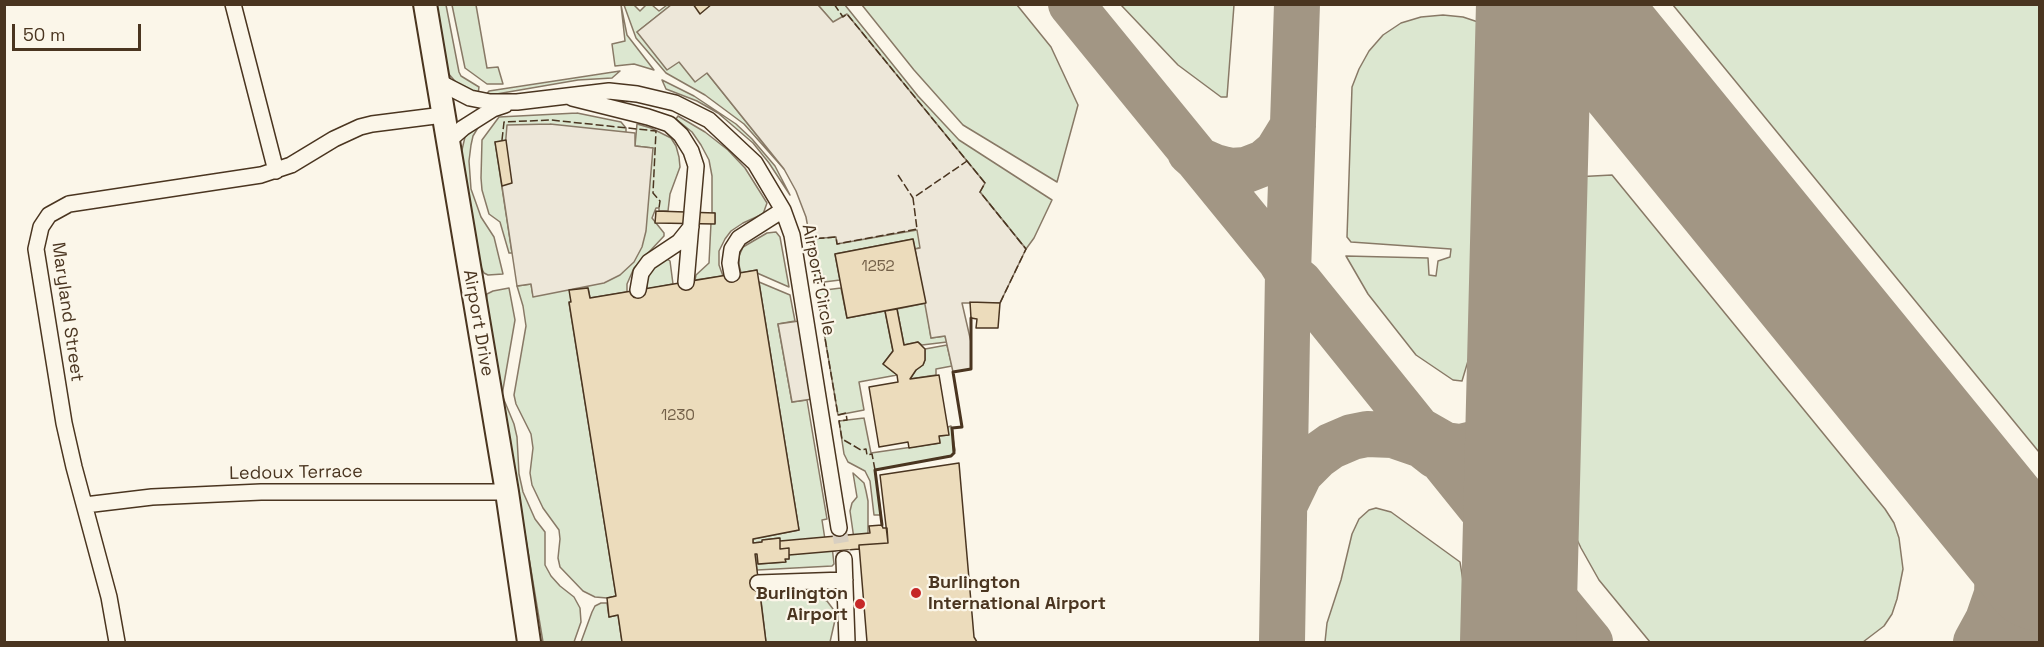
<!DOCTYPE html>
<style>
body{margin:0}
#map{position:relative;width:2044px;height:647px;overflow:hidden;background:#fbf6e9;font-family:"Space Grotesk",sans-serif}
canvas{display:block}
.frame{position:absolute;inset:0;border:6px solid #4a3520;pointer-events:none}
.scale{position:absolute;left:12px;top:24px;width:129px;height:27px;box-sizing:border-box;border:3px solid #4a3520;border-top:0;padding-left:8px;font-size:18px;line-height:21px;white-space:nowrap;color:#4a3520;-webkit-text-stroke:4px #fbf6e9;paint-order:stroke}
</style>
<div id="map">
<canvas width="2044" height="647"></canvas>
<div class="frame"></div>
<div class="scale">50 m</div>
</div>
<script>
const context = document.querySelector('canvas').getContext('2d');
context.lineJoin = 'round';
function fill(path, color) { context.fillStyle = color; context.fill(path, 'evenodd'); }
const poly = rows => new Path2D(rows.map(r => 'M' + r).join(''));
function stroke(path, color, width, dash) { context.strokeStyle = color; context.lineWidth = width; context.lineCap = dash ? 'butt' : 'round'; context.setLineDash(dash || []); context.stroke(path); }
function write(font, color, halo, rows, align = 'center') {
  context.font = font + ' "Space Grotesk",sans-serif'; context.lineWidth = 4.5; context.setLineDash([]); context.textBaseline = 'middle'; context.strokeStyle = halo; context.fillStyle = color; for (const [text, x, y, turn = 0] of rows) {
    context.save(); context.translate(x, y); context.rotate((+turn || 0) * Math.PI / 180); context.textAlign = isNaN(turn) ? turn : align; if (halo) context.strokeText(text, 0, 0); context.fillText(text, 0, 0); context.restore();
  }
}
const green = poly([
 [436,5,446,5,459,72,461,76,479,87,478,94,461,88,447,72,436,5],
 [452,5,476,5,487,68,498,67,503,84,487,84,465,68,452,5],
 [621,5,627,35,654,70,634,64,615,66,612,44,625,41,621,5],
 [624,5,634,5,640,11,646,5,652,5,659,11,667,5,671,5,637,32,679,62,707,73,784,169,744,124,705,95,666,73,636,38,624,5],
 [818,5,845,5,918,96,959,140,1052,200,1034,238,1026,249,980,192,818,5],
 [862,5,1017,5,1051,47,1078,105,1057,182,963,125,914,70,862,5],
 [1121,5,1234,5,1227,97,1221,97,1178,65,1121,5],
 [1673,5,2039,5,2039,452,1673,5],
 [1443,15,1463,17,1487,25,1477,331,1462,381,1453,380,1416,355,1368,294,1346,256,1428,258,1429,275,1436,276,1438,261,1450,257,1451,249,1351,242,1347,237,1352,87,1359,69,1369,51,1383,35,1401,23,1421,17,1443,15],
 [620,71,612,78,578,80,485,96,489,91,620,71],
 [662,80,694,96,736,124,752,139,775,166,790,195,769,163,753,143,718,113,697,101,666,89,662,80],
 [577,113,621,122,626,128,626,132,495,142,512,253,509,253,500,222,489,214,482,190,481,178,482,140,499,117,577,113],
 [678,116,705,132,728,150,745,168,767,203,763,214,743,223,731,231,725,239,719,251,719,265,723,276,695,280,696,275,709,263,711,223,715,223,715,213,712,213,712,176,709,160,701,145,692,132,676,119,678,116],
 [637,124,651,128,671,138,676,146,679,157,680,167,670,194,668,211,659,211,659,208,656,208,652,218,664,233,664,236,634,268,627,284,627,292,590,298,588,288,570,290,571,302,569,303,616,596,607,598,595,597,583,591,560,567,558,558,560,539,559,530,543,508,532,485,530,473,533,448,531,434,516,404,514,395,526,326,523,306,517,286,531,284,533,296,653,148,635,146,637,124],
 [479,126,473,136,471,145,469,161,471,189,481,217,494,237,503,274,488,275,484,273,480,265,461,154,465,137,471,130,479,126],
 [1612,175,1885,509,1894,523,1899,538,1903,569,1897,599,1892,614,1884,626,1863,642,1650,642,1599,580,1581,548,1572,529,1566,471,1570,222,1574,177,1612,175],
 [917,229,930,245,915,249,913,239,835,254,840,280,816,283,809,231,836,237,837,241,917,229],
 [776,232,780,237,789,287,757,273,757,270,741,273,739,265,739,256,743,247,767,233,776,232],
 [667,259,670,261,673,284,647,289,647,281,650,272,654,266,667,259],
 [759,282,790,295,795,321,778,324,792,402,807,400,827,519,822,520,826,546,832,546,834,564,832,566,757,570,755,554,757,554,758,564,785,562,785,559,789,559,789,549,780,549,779,538,763,540,762,542,753,543,753,539,799,530,759,282],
 [509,288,515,320,502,395,514,424,517,437,519,474,523,492,535,519,545,532,545,565,551,576,560,586,574,597,580,608,581,622,574,642,543,642,502,395,486,302,487,294,493,291,509,288],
 [841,288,847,318,885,311,893,351,883,364,897,375,859,382,864,410,838,415,817,291,841,288],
 [926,303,931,338,945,336,947,342,922,345,918,342,904,345,897,309,926,303],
 [947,345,952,366,936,369,936,375,910,379,916,370,923,365,925,360,925,349,947,345],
 [864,418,871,453,940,443,939,436,948,435,948,427,951,426,955,450,954,453,951,456,875,470,881,515,874,515,870,481,865,471,848,462,844,454,839,421,864,418],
 [853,473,864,483,866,491,868,501,868,538,854,539,850,511,852,503,857,497,853,473],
 [1376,508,1391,512,1460,562,1470,625,1469,642,1325,642,1327,623,1341,580,1352,534,1359,519,1369,510,1376,508],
 [811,595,827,601,833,609,835,620,830,642,766,642,761,600,811,595],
 [601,603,607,603,609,617,618,615,622,642,581,642,592,612,595,606,601,603]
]);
const parking = poly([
 [671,5,818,5,833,22,847,14,985,183,980,192,1026,249,1000,303,962,303,971,342,971,369,953,372,945,336,931,338,915,249,920,248,917,230,837,244,836,237,810,239,806,217,796,191,784,169,707,73,695,82,679,62,667,70,637,32,671,5],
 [550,124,635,133,635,146,653,148,646,231,642,247,634,262,620,275,604,283,533,297,531,284,517,286,502,186,507,125,550,124],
 [806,320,819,398,792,402,778,324,806,320]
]);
const taxiway = poly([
 [1071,4,1280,260,1288,273,1300,283,1531,570],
 [1190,152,1199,160,1215,167,1230,171,1246,170,1264,163,1277,152,1293,126],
 [1417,429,1445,445,1460,447,1481,442,1499,431,1512,416,1525,370],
 [1974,492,1990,534,1998,565,1997,594,1988,620,1976,642],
 [1285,504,1300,473,1317,456,1331,446,1352,437,1367,434,1393,435,1422,445,1436,456],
 [1521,542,1531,570,1590,642],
 [1977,641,1995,633,2024,629,2040,632],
 [1282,642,1288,273,1297,4]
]);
const runway = poly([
 [1576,4,2040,573],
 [1518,642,1534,4]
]);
const building = poly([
 [693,4,712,4,700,14,693,4],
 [506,140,512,183,502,186,495,142,506,140],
 [656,211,715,213,715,224,655,223,656,211],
 [913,239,926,303,847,318,835,254,913,239],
 [757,270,799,530,753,539,753,543,762,542,762,540,780,538,780,549,789,548,789,559,785,559,786,562,758,564,757,554,755,554,766,642,622,642,618,615,609,617,607,598,616,596,569,302,571,302,569,290,588,288,590,298,757,270],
 [970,302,1000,303,998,328,976,328,977,319,971,318,970,302],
 [897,309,904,345,918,342,925,349,925,360,923,365,916,370,910,379,939,375,949,435,939,436,940,443,909,448,908,442,879,447,869,387,898,382,897,375,883,364,893,351,885,311,897,309],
 [959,463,974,637,977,642,867,642,859,545,888,543,880,475,959,463],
 [882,525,883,528,887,528,888,543,859,545,859,549,789,555,789,548,780,549,780,541,870,533,869,526,882,525]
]);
const streetTunnel = poly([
 [839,528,844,559]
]);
const street = poly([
 [233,4,276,171],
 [437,81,470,98,490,102,517,102,609,91,637,94,675,103,709,120,755,163,783,210,792,235,839,528],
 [572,98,648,117,669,124,681,135,691,151,696,166,686,282],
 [447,142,463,128,493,109,505,105],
 [732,274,730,263,732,249,739,238,783,210],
 [638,290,641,273,649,262,679,242,691,227],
 [85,505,152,497,261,492,507,492],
 [844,559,847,642],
 [758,583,845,580],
 [117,642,109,597,74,467,64,423,36,249,41,227,49,215,69,204,261,175,291,165,334,139,360,127,372,124,443,115]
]);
const secondary = poly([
 [425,4,507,492,529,642]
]);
const fence = poly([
 [834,4,843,17,847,14,985,183,980,192,1026,249,1000,303],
 [502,140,504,122,551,120,656,131,653,193,660,201,659,208],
 [898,175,913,198],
 [875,470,872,454,867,455,866,449,861,450,842,439,839,421,847,420,846,413,838,415,817,291,825,290,824,282,816,283,810,239,836,237,837,244,917,229,913,198,967,161]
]);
const wall = poly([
 [882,525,875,470,951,456,954,453,952,428,962,427,953,372,971,369,971,318]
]);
const markers = [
 [916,593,6,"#c62828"],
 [860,604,6,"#c62828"]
];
const numberNames = [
 ["1252",878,267],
 ["1230",678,416]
];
const streetNames = [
 ["Airport Circle",818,280,79],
 ["Maryland Street",67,312,82],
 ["Airport Drive",478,323,80],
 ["Ledoux Terrace",296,473,-1]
];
const poiNames = [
 ["Burlington",928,583],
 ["International Airport",928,604],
 ["Burlington",848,594,"right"],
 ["Airport",848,615,"right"]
];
fill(green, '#dce7d0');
stroke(green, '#887966', 1.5);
fill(parking, '#ede7d9');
stroke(parking, '#887966', 1.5);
stroke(taxiway, '#a29684', 46);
stroke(runway, '#a29684', 116);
fill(building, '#ecdcbc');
stroke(building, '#4a3520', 1.5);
stroke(streetTunnel, '#d8cfc1', 15, [15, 8]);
stroke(street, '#4a3520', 18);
stroke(secondary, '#4a3520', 26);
stroke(street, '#fbf6e9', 15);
stroke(secondary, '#fbf6e9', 22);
stroke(fence, '#4a3520', 1.5, [8, 3]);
stroke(wall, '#4a3520', 3);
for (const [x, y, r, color] of markers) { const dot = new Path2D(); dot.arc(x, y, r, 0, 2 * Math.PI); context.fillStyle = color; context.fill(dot); stroke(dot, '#fbf6e9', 2); }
write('15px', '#725f47', null, numberNames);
write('18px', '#4a3520', '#fbf6e9', streetNames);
write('bold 18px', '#4a3520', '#fbf6e9', poiNames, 'left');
</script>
